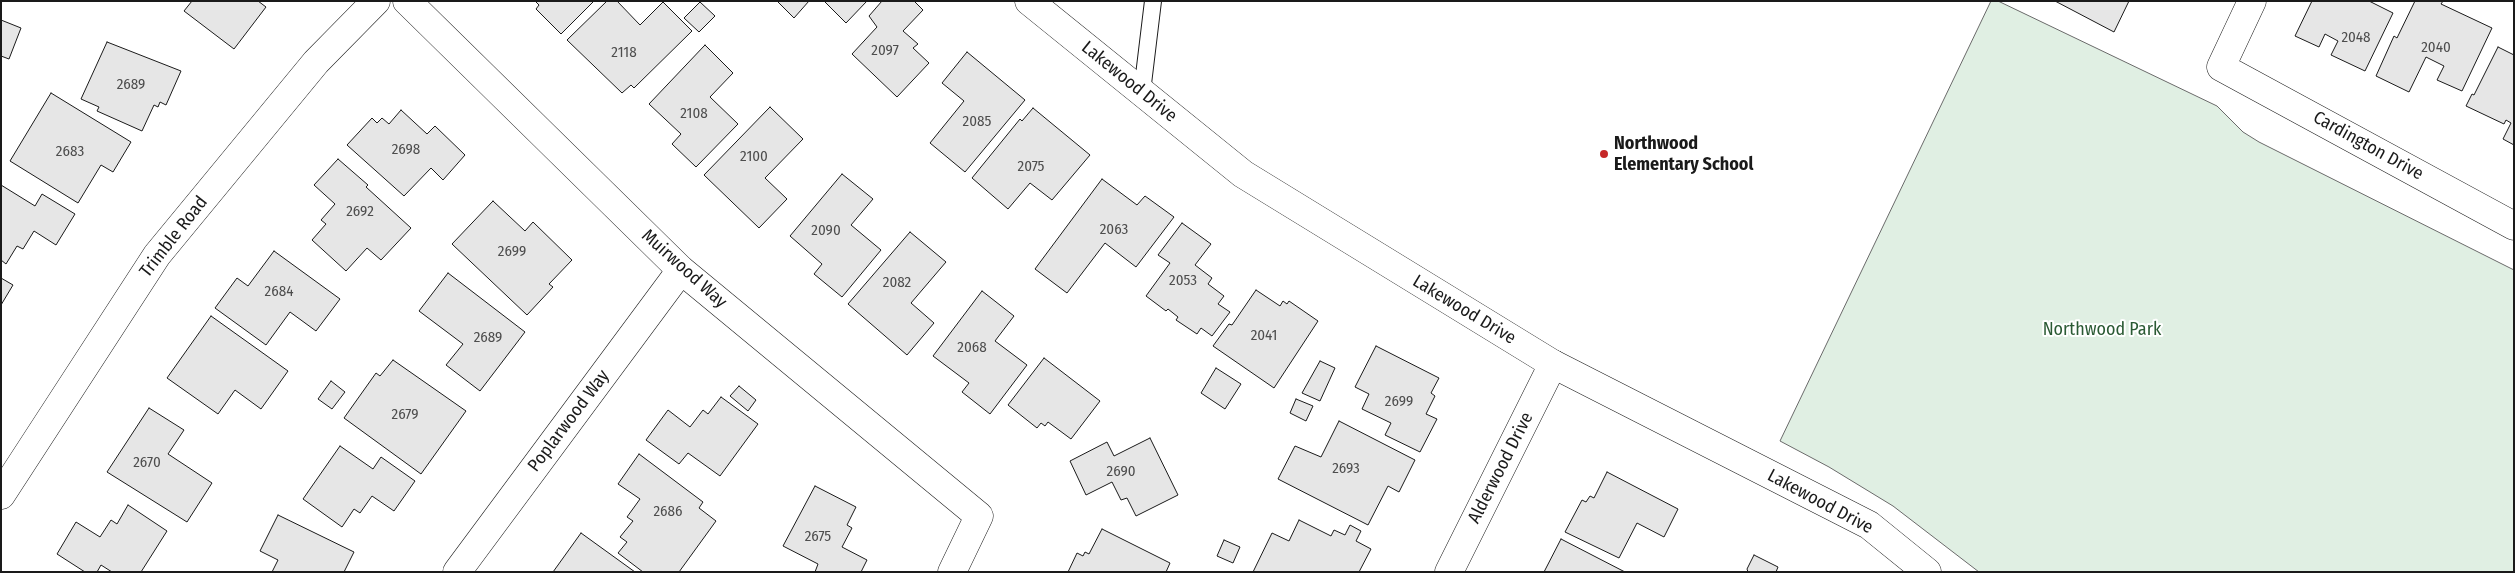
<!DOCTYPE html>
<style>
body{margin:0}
#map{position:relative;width:2515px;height:573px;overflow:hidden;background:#fff;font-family:"Fira Sans Condensed",sans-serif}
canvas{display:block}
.frame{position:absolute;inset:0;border:2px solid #1a1a1a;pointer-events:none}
</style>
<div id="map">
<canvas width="2515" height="573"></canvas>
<div class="frame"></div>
</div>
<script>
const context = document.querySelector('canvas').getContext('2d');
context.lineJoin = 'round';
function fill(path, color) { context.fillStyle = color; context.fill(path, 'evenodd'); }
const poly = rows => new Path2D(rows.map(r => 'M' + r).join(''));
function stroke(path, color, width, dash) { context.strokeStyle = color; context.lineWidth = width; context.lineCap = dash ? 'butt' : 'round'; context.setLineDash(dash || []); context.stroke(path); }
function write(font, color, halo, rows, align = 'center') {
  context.font = font + ' "Fira Sans Condensed",sans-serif'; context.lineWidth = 4; context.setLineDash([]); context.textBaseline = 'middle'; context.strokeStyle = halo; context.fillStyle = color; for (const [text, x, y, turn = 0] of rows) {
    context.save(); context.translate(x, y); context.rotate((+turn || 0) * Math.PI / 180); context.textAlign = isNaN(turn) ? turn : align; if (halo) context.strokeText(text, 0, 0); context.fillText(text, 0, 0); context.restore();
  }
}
const green = poly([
 [1991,1,1998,1,2217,106,2243,132,2259,142,2514,270,2514,572,1979,572,1893,506,1829,467,1780,441,1991,1]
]);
const building = poly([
 [192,1,258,1,266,7,234,49,184,11,192,1],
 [535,1,594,1,561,34,536,9,539,5,535,1],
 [607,1,617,1,640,25,663,2,692,31,634,88,631,85,622,93,567,40,607,1],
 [777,1,809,1,794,18,777,1],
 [824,1,867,1,846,23,824,1],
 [882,1,914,1,923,10,903,31,918,44,913,48,929,63,897,97,852,54,877,27,869,16,882,1],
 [2055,1,2129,1,2114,32,2055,1],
 [2312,1,2369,1,2393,13,2365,71,2331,55,2338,41,2325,34,2319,47,2295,36,2312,1],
 [2415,1,2443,1,2441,4,2492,28,2462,91,2437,80,2444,66,2426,57,2409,92,2376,76,2394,36,2397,38,2415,1],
 [700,2,715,16,699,32,684,18,700,2],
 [1,20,21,28,9,59,1,56,1,20],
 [107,42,181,71,166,105,160,102,158,107,154,105,142,131,97,111,99,107,81,99,107,42],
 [705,45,733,73,710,97,738,124,696,167,672,144,681,134,649,104,705,45],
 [2498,47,2514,55,2514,145,2503,139,2511,123,2506,120,2504,124,2466,106,2472,94,2474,95,2498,47],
 [967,52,1025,100,965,172,930,143,964,101,942,83,967,52],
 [51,93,131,142,113,172,101,165,78,203,10,161,51,93],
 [770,107,803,139,765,178,787,199,759,228,704,175,770,107],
 [1033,108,1090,155,1052,200,1030,183,1008,209,972,178,1020,119,1022,121,1033,108],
 [401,110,427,134,435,126,465,155,443,180,431,168,404,196,347,145,372,118,377,123,382,118,389,124,401,110],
 [338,159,368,185,366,187,411,228,381,260,367,248,346,271,312,240,326,224,321,220,335,204,314,185,338,159],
 [842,174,873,199,851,225,881,250,842,297,814,274,822,264,790,236,842,174],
 [1102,179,1137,205,1145,196,1174,217,1136,267,1105,243,1067,293,1035,269,1102,179],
 [1,185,35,206,42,194,75,214,56,245,34,231,23,249,17,246,6,264,1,260,1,185],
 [493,201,525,231,533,222,572,260,549,284,553,287,527,315,452,244,493,201],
 [1182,223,1211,244,1195,265,1212,278,1208,284,1224,296,1218,304,1230,312,1212,336,1201,328,1197,334,1176,320,1178,317,1168,309,1166,311,1146,296,1170,263,1158,255,1182,223],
 [910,232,946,262,911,303,934,323,907,355,848,304,910,232],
 [274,251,340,299,316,331,290,312,266,345,215,308,237,278,248,286,274,251],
 [448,273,525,332,480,391,446,365,463,344,419,311,448,273],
 [1,278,13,285,1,305,1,278],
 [1256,290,1280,306,1283,301,1287,304,1289,301,1318,321,1274,388,1213,346,1229,324,1232,325,1256,290],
 [982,291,1014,316,995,341,1027,365,990,414,962,392,969,383,933,356,982,291],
 [211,316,288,371,261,409,235,390,218,414,167,378,211,316],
 [1376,346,1439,378,1431,393,1435,396,1426,414,1437,419,1420,452,1385,435,1391,423,1362,409,1369,394,1355,387,1376,346],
 [1044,358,1100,401,1071,439,1048,422,1045,426,1041,423,1037,428,1008,405,1044,358],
 [393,360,466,411,421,474,344,418,376,373,380,376,393,360],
 [1320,361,1335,368,1320,401,1302,393,1320,361],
 [1216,368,1241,384,1225,409,1201,393,1216,368],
 [331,381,345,392,332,409,318,399,331,381],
 [739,386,756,400,748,411,730,396,739,386],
 [721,397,758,424,720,476,688,453,679,464,646,440,668,410,690,427,703,410,708,414,721,397],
 [1296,399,1313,406,1306,421,1290,413,1296,399],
 [149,408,184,430,168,454,212,483,187,522,107,472,149,408],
 [1339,421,1415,460,1399,492,1388,486,1368,525,1278,479,1295,446,1321,457,1339,421],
 [1150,438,1178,495,1136,516,1127,498,1121,500,1112,482,1086,495,1070,461,1107,442,1114,456,1150,438],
 [340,446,373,469,381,457,415,481,394,511,372,496,360,513,354,509,342,527,303,499,340,446],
 [639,454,703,502,699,508,716,521,679,572,643,572,618,553,627,542,620,537,633,521,627,517,640,499,618,484,639,454],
 [1607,472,1678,509,1664,537,1637,523,1619,558,1565,532,1582,500,1586,502,1590,496,1594,498,1607,472],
 [815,486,856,507,847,525,852,528,842,547,867,560,861,572,815,572,818,564,783,546,815,486],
 [128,505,167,531,141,572,112,572,101,565,97,572,85,572,57,554,76,522,100,537,111,520,117,524,128,505],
 [278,515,354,552,344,572,272,572,278,560,260,551,278,515],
 [1299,520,1331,536,1334,530,1345,535,1350,525,1361,531,1356,541,1371,549,1359,572,1253,572,1272,533,1289,541,1299,520],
 [1102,529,1170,563,1166,572,1068,572,1077,553,1083,556,1085,552,1089,554,1102,529],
 [581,533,635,572,553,572,581,533],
 [1561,539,1625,572,1544,572,1561,539],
 [1224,540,1240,547,1233,563,1217,556,1224,540],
 [1754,555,1778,567,1776,572,1748,572,1747,569,1754,555]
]);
const lane = poly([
 [1142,92,1153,1]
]);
const street = poly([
 [407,1,681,270,979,516,952,572],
 [2252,1,2221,67,2514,226],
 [457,572,681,270],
 [1449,572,1553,364]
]);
const secondary = poly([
 [1029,1,1243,174,1553,364,1869,525,1927,572],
 [1,495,157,255,316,62,376,1]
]);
const markers = [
 [1604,154,5,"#c62828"]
];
const numberNames = [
 ["2048",2356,38],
 ["2040",2436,48],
 ["2097",885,51],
 ["2118",624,53],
 ["2689",131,85],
 ["2108",694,114],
 ["2085",977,122],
 ["2698",406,150],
 ["2683",70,152],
 ["2100",754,157],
 ["2075",1031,167],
 ["2692",360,212],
 ["2063",1114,230],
 ["2090",826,231],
 ["2699",512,252],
 ["2053",1183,281],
 ["2082",897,283],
 ["2684",279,292],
 ["2041",1264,336],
 ["2689",488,338],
 ["2068",972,348],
 ["2699",1399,402],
 ["2679",405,415],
 ["2670",147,463],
 ["2693",1346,469],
 ["2690",1121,472],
 ["2686",668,512],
 ["2675",818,537]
];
const streetNames = [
 ["Lakewood Drive",1129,82,39],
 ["Cardington Drive",2368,146,29],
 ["Trimble Road",174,237,-52],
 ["Muirwood Way",684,269,42],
 ["Lakewood Drive",1464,310,31],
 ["Poplarwood Way",569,421,-53],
 ["Alderwood Drive",1501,468,-63],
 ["Lakewood Drive",1820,502,28]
];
const poiNames = [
 ["Northwood",1614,144],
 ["Elementary School",1614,165]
];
const parkNames = [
 ["Northwood Park",2102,330]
];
fill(green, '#e0efe3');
stroke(green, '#6a6a6a', 1);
fill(building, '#e6e6e6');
stroke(building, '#1a1a1a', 1);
stroke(lane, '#1a1a1a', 18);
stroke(street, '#1a1a1a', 29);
stroke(secondary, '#1a1a1a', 29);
stroke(lane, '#fff', 16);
stroke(street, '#fff', 28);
stroke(secondary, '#fff', 28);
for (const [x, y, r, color] of markers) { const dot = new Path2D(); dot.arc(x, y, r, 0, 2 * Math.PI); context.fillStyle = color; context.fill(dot); stroke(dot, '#fff', 2); }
write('15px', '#4d4d4d', null, numberNames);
write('18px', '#1a1a1a', '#fff', streetNames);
write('bold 18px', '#1a1a1a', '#fff', poiNames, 'left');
write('18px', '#2b5a34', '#fff', parkNames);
</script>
